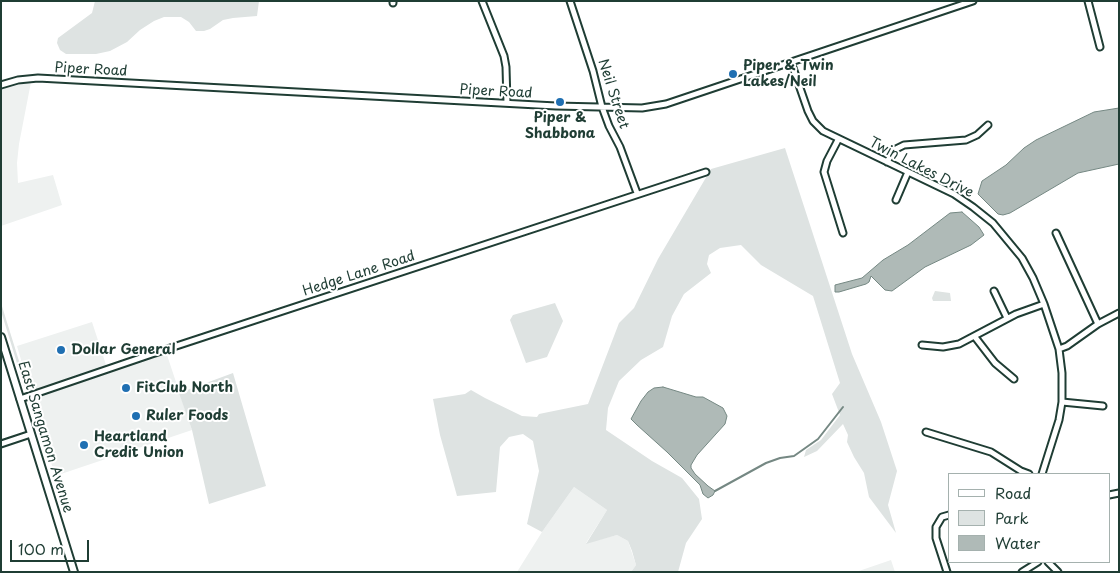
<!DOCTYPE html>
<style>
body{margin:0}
#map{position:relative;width:1120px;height:573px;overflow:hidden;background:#fff;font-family:"Playpen Sans",sans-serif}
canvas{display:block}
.frame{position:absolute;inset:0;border:2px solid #1f3d34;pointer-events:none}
.legend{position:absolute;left:948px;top:473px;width:162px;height:90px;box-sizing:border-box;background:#fff;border:1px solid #a5b1ae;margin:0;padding:6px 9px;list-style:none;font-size:15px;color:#1f3d34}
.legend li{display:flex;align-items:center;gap:10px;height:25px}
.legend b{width:25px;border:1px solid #a5b1ae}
.scale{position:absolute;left:10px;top:540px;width:79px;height:22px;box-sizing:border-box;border:2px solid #1f3d34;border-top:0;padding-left:6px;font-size:15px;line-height:18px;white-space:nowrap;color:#1f3d34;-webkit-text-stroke:4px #fff;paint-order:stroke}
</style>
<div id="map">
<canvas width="1120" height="573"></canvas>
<div class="frame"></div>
<ul class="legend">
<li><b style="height:6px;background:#fff"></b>Road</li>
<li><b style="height:14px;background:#dee3e2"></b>Park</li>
<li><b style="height:14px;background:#afbab7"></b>Water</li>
</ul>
<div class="scale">100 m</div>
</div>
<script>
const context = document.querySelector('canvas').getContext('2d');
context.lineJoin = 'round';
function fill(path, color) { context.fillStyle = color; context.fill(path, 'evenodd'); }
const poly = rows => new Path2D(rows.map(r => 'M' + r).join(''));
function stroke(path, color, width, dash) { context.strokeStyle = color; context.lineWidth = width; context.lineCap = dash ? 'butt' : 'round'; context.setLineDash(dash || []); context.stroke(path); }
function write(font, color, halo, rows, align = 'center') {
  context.font = font + ' "Playpen Sans",sans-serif'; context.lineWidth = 4; context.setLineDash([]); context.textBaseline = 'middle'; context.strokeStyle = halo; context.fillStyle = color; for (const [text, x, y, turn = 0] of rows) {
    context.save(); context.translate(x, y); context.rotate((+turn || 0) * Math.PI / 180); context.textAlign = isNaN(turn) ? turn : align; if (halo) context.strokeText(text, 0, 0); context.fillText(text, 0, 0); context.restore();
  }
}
const built = poly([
 [31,82,19,144,17,163,18,183,53,175,62,205,1,226,1,89],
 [92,322,108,371,166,352,192,430,55,476,17,346],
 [574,487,607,510,586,543,617,535,628,541,636,565,631,572,517,572,542,532],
 [891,560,895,572,856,572]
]);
const green = poly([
 [95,1,259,1,257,16,233,18,223,20,210,29,204,31,196,31,189,22,181,17,164,17,154,21,140,30,127,42,110,51,96,54,66,54,60,50,57,43,58,38,92,13],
 [785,148,852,354,881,422,897,471,888,505,896,533,869,497,864,473,854,457,847,442,848,435,843,424,817,451,804,457,806,450,821,440,840,415,832,394,840,383,813,296,761,265,741,245,720,248,709,255,707,264,711,273,684,294,672,316,663,347,641,360,619,381,608,408,606,430,652,461,682,478,699,499,702,519,686,543,678,572,631,572,636,565,632,551,628,541,617,535,586,544,607,510,574,487,542,532,527,524,539,471,533,441,523,434,509,437,500,447,496,492,457,496,440,435,433,399,465,394,471,390,485,398,522,416,537,417,539,414,588,404,619,323,634,308,658,259,711,169],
 [935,291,950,293,951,301,933,301,932,298],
 [1,303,28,390,24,386,1,311],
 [555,303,563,321,547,357,526,363,510,320,513,315],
 [233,373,266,486,209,504,192,430,179,393]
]);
const water = poly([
 [1119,108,1119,164,1078,173,1010,213,1003,215,998,214,978,194,982,181,1006,165,1024,148,1036,140,1094,112,1119,108],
 [962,212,979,227,984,235,971,245,925,267,892,291,885,290,871,276,869,282,866,284,839,292,835,292,835,285,862,278,883,260,908,245,950,213,962,212],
 [663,387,696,397,703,397,723,408,727,416,725,424,697,455,691,465,691,468,695,474,708,486,715,491,713,495,708,498,703,494,700,485,667,452,637,425,631,419,641,401,648,392,654,388,663,387]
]);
const stream = poly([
 [715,491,766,463,780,458,794,456,818,439,843,407]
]);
const minor = poly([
 [482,1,504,56,506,67,507,103],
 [570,1,593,71,602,107,609,126,620,147,637,193],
 [1088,1,1100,47],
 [393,3,393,1],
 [791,62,808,111,813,121,823,131,954,194,973,207,993,223,1022,258,1033,278,1044,304,1059,349,1062,373,1062,402,1059,420,1042,474],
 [1,85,18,80,38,78,556,106,642,108,666,104,973,1],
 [838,140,827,161,824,172,843,233],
 [887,162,894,150,904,145,966,140,977,135,988,125],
 [896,200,908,172],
 [1056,233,1098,324],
 [994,291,1007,318],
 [975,337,995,363,1014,379],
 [922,345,943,347,959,344,1016,314,1044,304],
 [1059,349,1067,346,1098,324,1119,313],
 [20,399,152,354,706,172],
 [1062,402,1103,406],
 [926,432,991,452,1021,471,1029,474],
 [1,444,31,434],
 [1109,495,1119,493],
 [1048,562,1058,572],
 [947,572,936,538,936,527,942,517,949,515],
 [1022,572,1038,562]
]);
const major = poly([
 [1,337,74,572]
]);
const markers = [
 [733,74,5,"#1f6fb2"],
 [560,102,5,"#1f6fb2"],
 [61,350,5,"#1f6fb2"],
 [126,388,5,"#1f6fb2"],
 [136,416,5,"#1f6fb2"],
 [84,445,5,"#1f6fb2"]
];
const poiNames = [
 ["Piper & Twin",743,66],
 ["Lakes/Neil",743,82],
 ["Piper &",560,118,"center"],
 ["Shabbona",560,134,"center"],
 ["Dollar General",71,350],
 ["FitClub North",136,388],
 ["Ruler Foods",146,416],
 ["Heartland",94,437],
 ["Credit Union",94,453]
];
const streetNames = [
 ["Piper Road",91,70,3],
 ["Piper Road",496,92,3],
 ["Neil Street",613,94,72],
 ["Twin Lakes Drive",921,168,27],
 ["Hedge Lane Road",359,274,-18],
 ["East Sangamon Avenue",45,437,73]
];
fill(built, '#eef1f0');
fill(green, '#dee3e2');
fill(water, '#afbab7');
stroke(water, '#758883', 1);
stroke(stream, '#758883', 2);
stroke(minor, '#1f3d34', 9);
stroke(major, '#1f3d34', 10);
stroke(minor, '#fff', 5);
stroke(major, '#fff', 6);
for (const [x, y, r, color] of markers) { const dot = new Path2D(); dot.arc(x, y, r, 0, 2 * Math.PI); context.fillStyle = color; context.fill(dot); stroke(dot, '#fff', 2); }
write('bold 14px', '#1f3d34', '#fff', poiNames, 'left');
write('14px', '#1f3d34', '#fff', streetNames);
</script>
